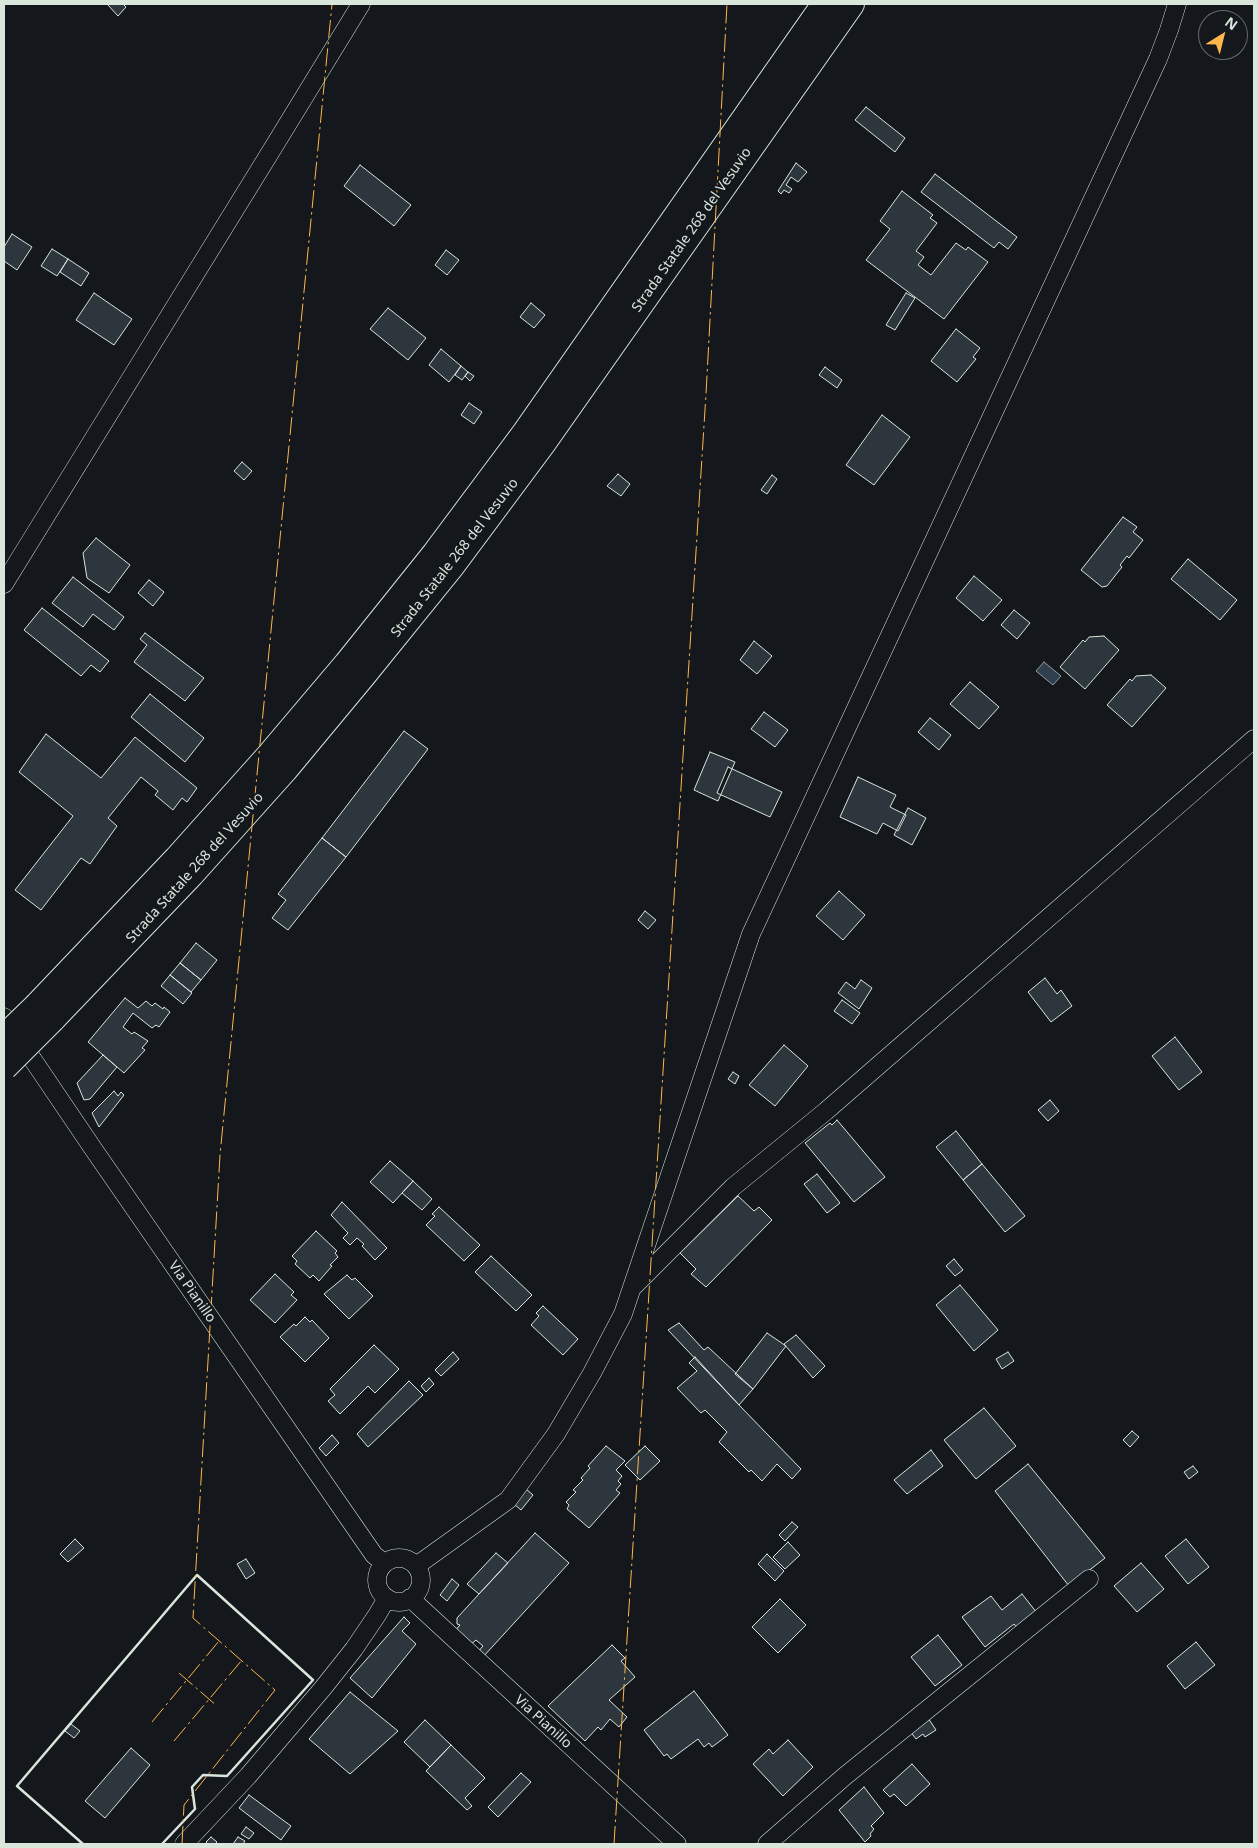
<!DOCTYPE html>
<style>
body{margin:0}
#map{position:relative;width:1258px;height:1848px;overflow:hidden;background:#14181c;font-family:"Noto Sans",sans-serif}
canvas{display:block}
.frame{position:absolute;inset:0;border:5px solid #d8e6dc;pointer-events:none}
.north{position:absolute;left:1198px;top:10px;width:50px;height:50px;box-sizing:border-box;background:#14181c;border:1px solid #626a69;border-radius:50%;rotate:36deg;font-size:14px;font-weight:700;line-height:20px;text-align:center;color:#d8e6dc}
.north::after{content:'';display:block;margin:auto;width:18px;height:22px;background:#ffb74d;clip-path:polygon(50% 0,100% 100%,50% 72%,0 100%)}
</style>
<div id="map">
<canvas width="1258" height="1848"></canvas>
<div class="frame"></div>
<div class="north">N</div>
</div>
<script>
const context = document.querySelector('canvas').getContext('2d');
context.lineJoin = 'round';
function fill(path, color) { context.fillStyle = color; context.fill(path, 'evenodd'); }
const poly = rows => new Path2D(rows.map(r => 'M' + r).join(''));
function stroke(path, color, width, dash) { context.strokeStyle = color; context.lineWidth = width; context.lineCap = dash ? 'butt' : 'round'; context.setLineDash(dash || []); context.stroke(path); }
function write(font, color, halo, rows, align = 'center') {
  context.font = font + ' "Noto Sans",sans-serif'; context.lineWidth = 4; context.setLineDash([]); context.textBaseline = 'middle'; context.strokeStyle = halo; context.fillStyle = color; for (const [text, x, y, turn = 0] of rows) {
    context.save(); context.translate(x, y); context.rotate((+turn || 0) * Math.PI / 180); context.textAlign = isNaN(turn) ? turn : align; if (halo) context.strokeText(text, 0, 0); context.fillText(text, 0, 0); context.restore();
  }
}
const water = poly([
 [1044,662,1061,676,1053,685,1036,671,1044,662]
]);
const building = poly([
 [107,4,123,4,126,7,118,16,107,4],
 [866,107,905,138,895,152,855,120,866,107],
 [796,163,807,172,798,182,791,177,786,185,792,189,789,193,784,190,781,194,778,191,796,163],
 [360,165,411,205,394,226,344,186,360,165],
 [935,174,1017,237,1008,249,999,242,994,248,921,192,935,174],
 [902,191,933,215,930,218,937,223,916,251,924,257,918,265,931,275,956,243,966,250,968,247,988,262,944,319,866,260,890,229,880,221,902,191],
 [12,234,32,247,17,270,4,261,4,247,12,234],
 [52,249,68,259,57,276,41,266,52,249],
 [446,250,459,260,447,275,435,265,446,250],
 [68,259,89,273,81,286,60,272,68,259],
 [94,293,132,319,114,345,76,320,94,293],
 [906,293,915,298,895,330,886,325,906,293],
 [531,303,545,315,534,328,520,317,531,303],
 [388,308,426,338,408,360,370,329,388,308],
 [956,329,980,348,973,357,976,359,957,382,931,361,956,329],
 [441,349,461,366,449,382,429,365,441,349],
 [461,366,468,372,462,380,455,375,461,366],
 [825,367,842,380,837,388,819,375,825,367],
 [468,372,474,376,470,381,465,376,468,372],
 [469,403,482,412,474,424,461,415,469,403],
 [882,415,910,437,874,485,846,465,882,415],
 [242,462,252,471,244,480,234,471,242,462],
 [618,474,630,484,621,496,607,486,618,474],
 [772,475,777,479,767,494,761,490,772,475],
 [1123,517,1137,527,1133,532,1143,540,1129,558,1127,556,1120,565,1122,567,1107,586,1102,587,1081,570,1123,517],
 [96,538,130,565,109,593,87,578,83,553,96,538],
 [1188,559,1237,600,1220,620,1171,579,1188,559],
 [974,576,1002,600,983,621,956,598,974,576],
 [73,577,124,617,114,630,93,614,83,627,52,603,73,577],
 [149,580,164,592,153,606,138,593,149,580],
 [42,608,109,661,100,672,91,665,81,676,24,630,42,608],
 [1014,610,1030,623,1017,639,1001,625,1014,610],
 [145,633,204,678,185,701,134,662,147,645,140,639,145,633],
 [1104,636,1119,650,1085,689,1060,667,1083,640,1085,642,1089,637,1104,636],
 [754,641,772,656,757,674,740,660,754,641],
 [1151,675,1166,688,1132,727,1107,705,1130,679,1132,681,1136,676,1151,675],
 [970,682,999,707,979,729,950,704,970,682],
 [150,694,204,738,185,762,131,717,150,694],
 [764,712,788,730,775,747,751,729,764,712],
 [930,718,951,735,939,750,918,732,930,718],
 [404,731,428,749,346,857,322,838,404,731],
 [46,734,101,778,135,737,197,788,187,802,182,798,173,810,155,795,158,791,141,777,108,818,117,826,90,864,81,858,41,910,15,890,73,816,19,772,46,734],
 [710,752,735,762,718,801,694,790,710,752],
 [728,767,782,792,770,817,717,793,728,767],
 [858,777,896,795,890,807,906,815,898,831,883,823,877,834,840,817,858,777],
 [908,808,926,818,912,845,894,835,908,808],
 [322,838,346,857,288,930,272,918,286,900,278,894,322,838],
 [839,891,865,915,843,940,816,916,839,891],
 [645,911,656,920,648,929,638,920,645,911],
 [196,943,217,960,201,980,180,963,196,943],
 [180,963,201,980,191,992,170,975,180,963],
 [170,975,192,993,183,1004,161,986,170,975],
 [1045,978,1057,994,1061,990,1072,1006,1051,1022,1028,992,1045,978],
 [861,980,872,988,859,1009,838,993,846,982,855,989,861,980],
 [125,998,138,1008,146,1001,152,1006,155,1003,163,1009,164,1007,170,1012,159,1027,156,1025,152,1028,133,1013,123,1027,132,1034,134,1032,148,1041,142,1048,145,1050,124,1073,88,1042,125,998],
 [842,1000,860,1013,852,1024,834,1011,842,1000],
 [1175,1037,1202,1072,1179,1090,1152,1056,1175,1037],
 [784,1045,808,1066,775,1106,749,1085,784,1045],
 [103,1055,117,1067,90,1099,84,1100,77,1083,103,1055],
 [733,1072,739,1076,735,1084,728,1079,733,1072],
 [114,1091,118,1096,121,1092,124,1095,99,1127,92,1113,114,1091],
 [1050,1100,1059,1111,1048,1121,1038,1110,1050,1100],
 [837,1120,885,1177,854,1202,805,1143,830,1123,832,1125,837,1120],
 [956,1131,982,1164,963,1180,936,1147,956,1131],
 [390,1161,413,1181,393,1203,370,1182,390,1161],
 [982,1164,1025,1216,1005,1232,963,1180,982,1164],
 [817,1174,840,1203,827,1213,804,1184,817,1174],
 [413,1181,432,1199,422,1210,402,1193,413,1181],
 [738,1196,754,1211,759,1207,772,1220,706,1287,691,1274,696,1269,680,1253,738,1196],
 [342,1202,387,1248,375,1260,362,1246,364,1244,357,1238,350,1245,343,1238,348,1233,331,1215,342,1202],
 [439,1207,480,1245,464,1261,426,1225,435,1216,432,1214,439,1207],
 [316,1231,337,1251,335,1253,338,1257,330,1265,332,1266,319,1281,313,1275,310,1278,295,1264,297,1261,292,1256,316,1231],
 [491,1256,532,1295,516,1311,475,1272,491,1256],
 [954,1259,963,1270,955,1276,946,1266,954,1259],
 [275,1274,294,1292,291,1295,297,1300,275,1323,250,1300,275,1274],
 [347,1275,352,1280,355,1278,373,1296,349,1319,324,1294,347,1275],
 [960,1285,998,1330,974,1351,936,1305,960,1285],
 [543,1306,578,1339,563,1355,531,1325,539,1316,536,1313,543,1306],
 [305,1317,310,1322,312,1320,329,1338,305,1362,280,1337,294,1324,296,1326,305,1317],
 [679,1323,704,1350,708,1347,753,1389,739,1405,668,1330,679,1323],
 [767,1333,786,1346,753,1389,735,1374,767,1333],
 [796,1335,825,1366,813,1378,784,1344,796,1335],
 [374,1345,399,1369,375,1393,368,1386,340,1414,328,1401,335,1395,330,1389,374,1345],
 [453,1352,459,1359,441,1376,435,1370,453,1352],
 [1008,1352,1014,1361,1002,1369,996,1359,1008,1352],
 [695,1357,739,1405,801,1469,792,1479,777,1464,762,1481,751,1470,749,1472,719,1442,727,1432,705,1410,701,1413,677,1388,697,1371,689,1363,695,1357],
 [429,1378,434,1384,426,1392,421,1386,429,1378],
 [409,1381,423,1395,368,1447,357,1434,409,1381],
 [984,1408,1016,1446,976,1479,944,1440,984,1408],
 [1132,1431,1139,1437,1130,1447,1123,1440,1132,1431],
 [332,1435,339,1443,326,1456,319,1448,332,1435],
 [606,1446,625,1461,616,1470,622,1476,618,1481,621,1484,616,1490,620,1493,589,1528,567,1509,569,1505,566,1502,576,1492,573,1490,583,1480,581,1478,590,1468,588,1466,606,1446],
 [645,1446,660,1461,640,1480,625,1465,645,1446],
 [931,1450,943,1466,907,1494,894,1480,931,1450],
 [1028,1464,1105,1558,1069,1586,995,1491,1028,1464],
 [1193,1466,1198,1472,1189,1479,1184,1472,1193,1466],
 [526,1489,533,1495,521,1510,514,1504,526,1489],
 [792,1522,798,1527,785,1541,779,1535,792,1522],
 [535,1533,569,1563,482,1658,476,1654,483,1646,476,1640,469,1646,454,1632,460,1625,457,1624,457,1618,535,1533],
 [75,1539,84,1548,68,1562,60,1554,75,1539],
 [1186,1539,1209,1567,1188,1584,1165,1556,1186,1539],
 [788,1542,800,1555,785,1569,773,1557,788,1542],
 [496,1553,508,1563,479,1594,467,1584,496,1553],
 [767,1554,784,1571,775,1581,758,1564,767,1554],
 [246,1559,255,1573,246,1579,237,1564,246,1559],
 [1141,1563,1164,1589,1137,1612,1114,1586,1141,1563],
 [452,1579,459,1585,447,1601,440,1595,452,1579],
 [1022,1594,1037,1613,1018,1629,1014,1624,985,1647,962,1617,991,1596,1002,1610,1022,1594],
 [780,1599,806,1625,778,1653,752,1627,780,1599],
 [404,1617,410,1623,402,1631,416,1644,372,1698,350,1678,404,1617],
 [938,1635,962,1665,935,1686,911,1657,938,1635],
 [1196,1642,1215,1665,1185,1689,1167,1666,1196,1642],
 [612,1645,625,1658,621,1661,635,1677,609,1700,627,1717,619,1727,610,1719,601,1730,598,1727,585,1741,548,1706,612,1645],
 [694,1691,728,1735,712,1747,709,1743,704,1747,698,1739,671,1759,667,1754,664,1756,644,1730,694,1691],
 [350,1692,398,1731,350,1774,309,1739,350,1692],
 [928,1718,936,1730,925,1737,923,1734,916,1739,910,1731,928,1718],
 [425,1720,451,1745,430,1767,404,1742,425,1720],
 [71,1724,80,1731,74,1738,65,1731,71,1724],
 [788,1740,813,1767,783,1796,753,1764,769,1749,773,1754,788,1740],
 [451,1745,485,1778,465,1798,472,1806,467,1810,426,1771,451,1745],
 [131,1748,150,1765,105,1818,85,1801,131,1748],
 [912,1764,930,1784,906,1806,894,1794,890,1797,883,1790,912,1764],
 [521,1773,531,1782,498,1817,488,1807,521,1773],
 [864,1787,884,1813,871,1826,874,1829,870,1834,871,1836,865,1842,839,1810,864,1787],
 [249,1795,291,1826,281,1840,239,1808,249,1795],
 [246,1827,254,1833,249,1839,241,1834,246,1827],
 [211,1837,217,1842,215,1844,208,1844,206,1842,211,1837],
 [238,1837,245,1841,243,1844,233,1844,238,1837]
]);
const minor = poly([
 [4,584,276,143,361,4],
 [4,1017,94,1150,374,1555,384,1563],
 [634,1286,733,1187,826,1111,1254,739],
 '377 1580a22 22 0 1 1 44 0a22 22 0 1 1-44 0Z',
 [416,1566,508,1500,556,1434,592,1373,623,1314,751,934,1158,59,1169,30,1177,4],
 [410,1598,677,1844],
 [184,1844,248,1776,323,1688,354,1649,377,1615,387,1598],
 [767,1844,845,1776,1089,1579]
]);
const highway = poly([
 [38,1005,177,859,270,755,347,664,435,554,526,432,825,4],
 [52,1019,191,874,285,769,363,675,452,565,542,444,851,4]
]);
const highwayBridge = poly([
 [4,1038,38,1005],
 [4,1067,52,1019]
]);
const wall = poly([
 [83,1844,17,1786,197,1575,313,1680,227,1776,203,1775,192,1787,195,1809,162,1844]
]);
const power = poly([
 [179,1673,217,1706],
 [152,1722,219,1641],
 [174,1741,242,1660],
 [182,1844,184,1805,275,1690,193,1618,220,1155,332,4],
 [614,1844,706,394,727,4]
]);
const streetNames = [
 ["Strada Statale 268 del Vesuvio",692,230,-55],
 ["Strada Statale 268 del Vesuvio",455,558,-52],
 ["Strada Statale 268 del Vesuvio",195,868,-48],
 ["Via Pianillo",192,1292,55],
 ["Via Pianillo",543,1722,42]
];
fill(water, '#2f3f4d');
stroke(water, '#939e99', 1);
fill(building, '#2c363c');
stroke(building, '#d8e6dc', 1);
stroke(minor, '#d8e6dc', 19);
stroke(highway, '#d8e6dc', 28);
stroke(minor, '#14181c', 18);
stroke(highway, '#14181c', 26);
stroke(highwayBridge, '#d8e6dc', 28, []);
stroke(highwayBridge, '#14181c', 26);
stroke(wall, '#d8e6dc', 2.5);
stroke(power, '#ffb74d', 1, [18, 4, 2.5, 4]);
write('14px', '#d8e6dc', '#14181c', streetNames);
</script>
